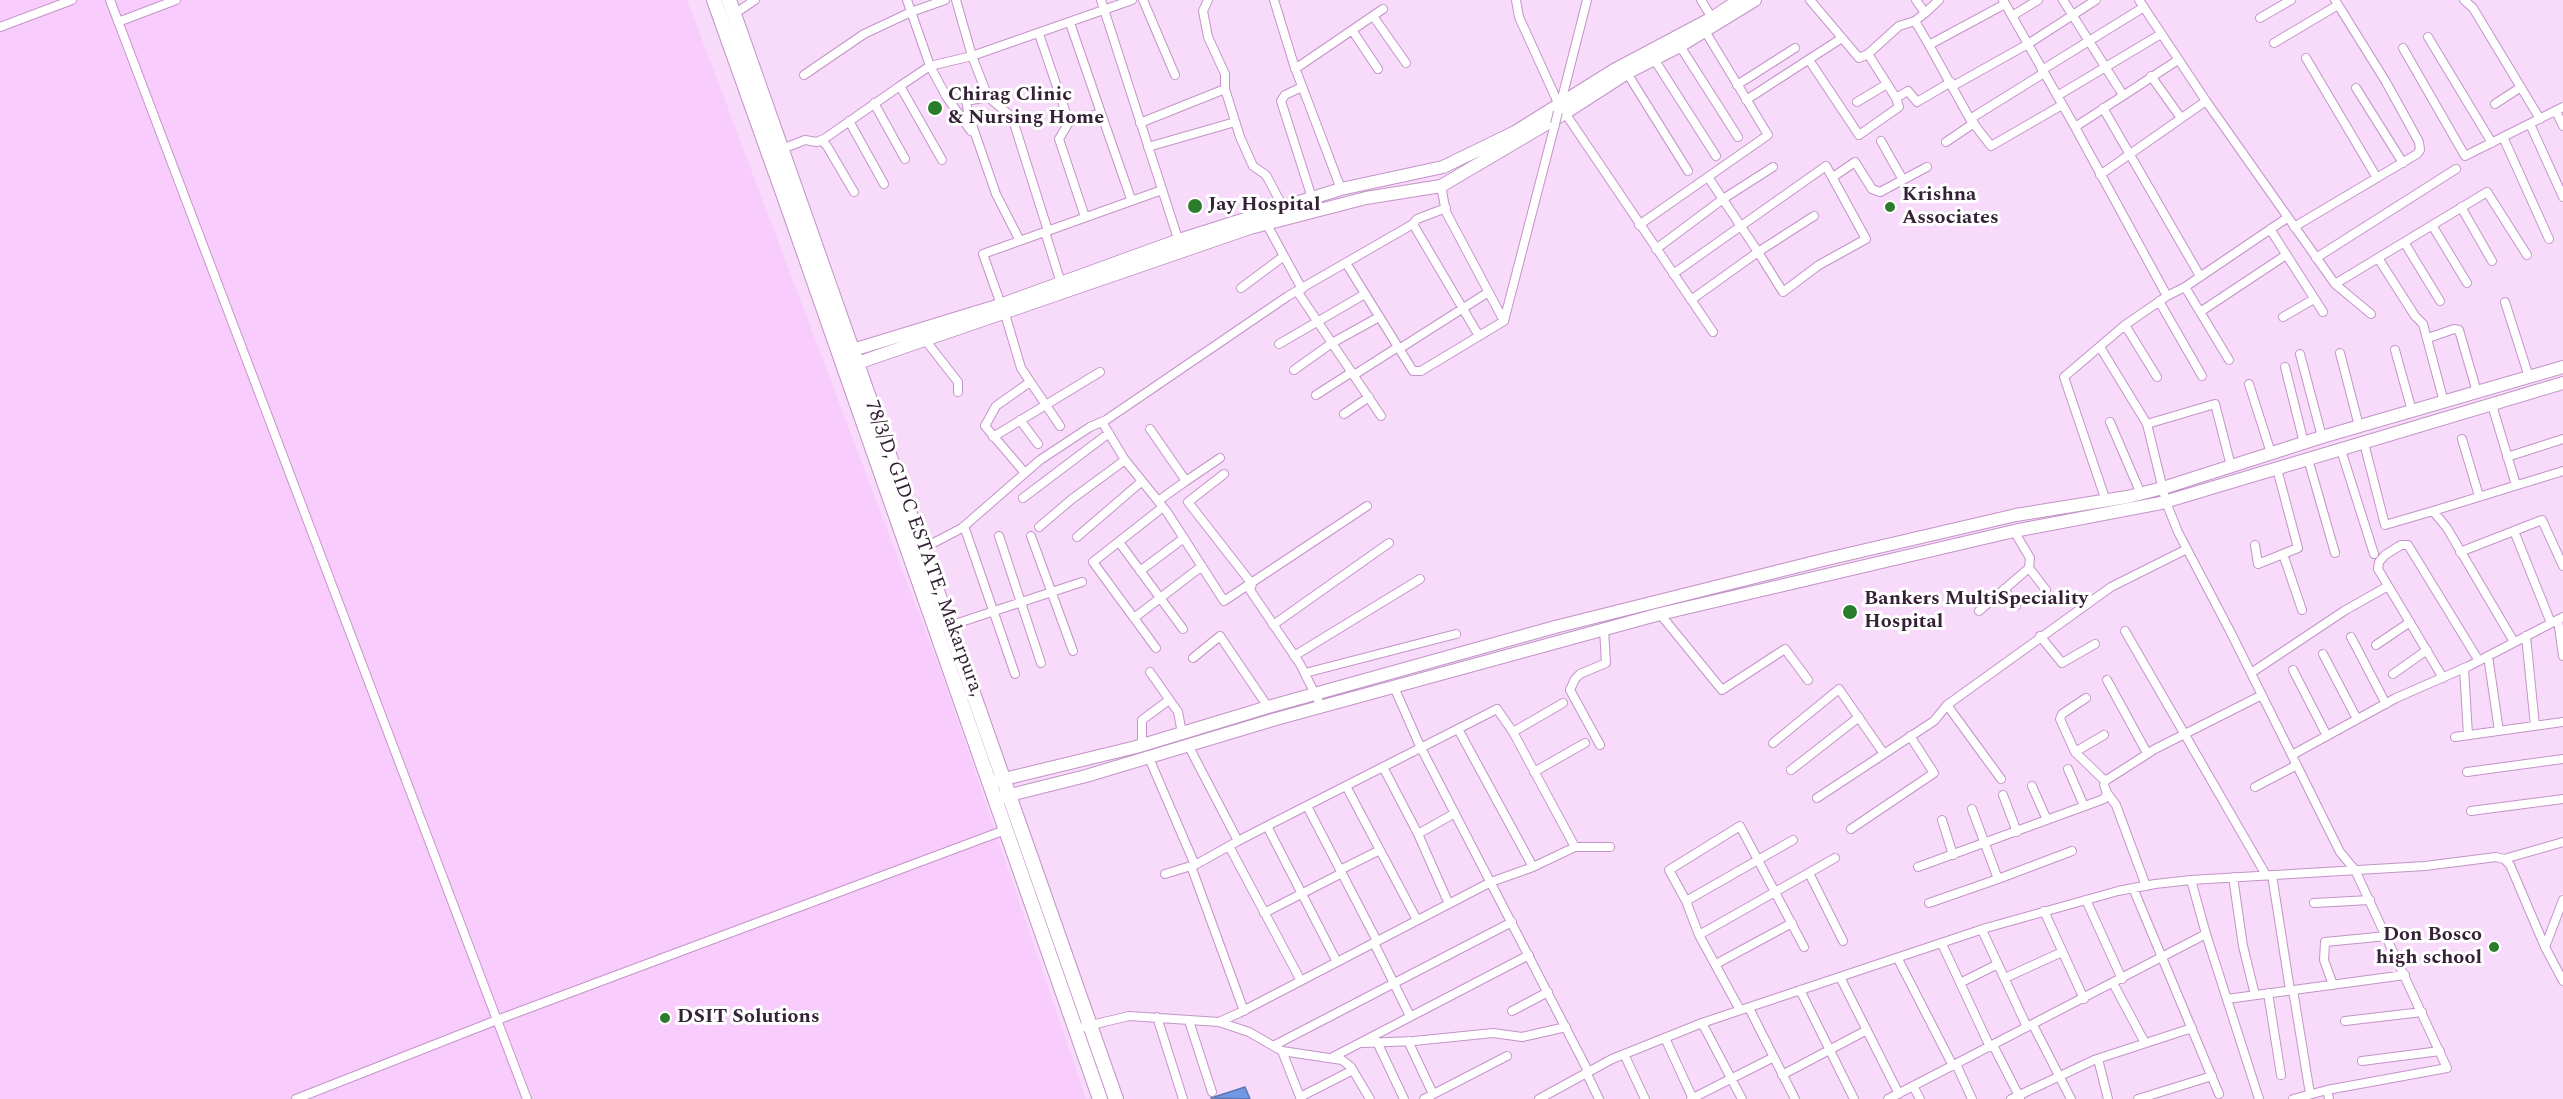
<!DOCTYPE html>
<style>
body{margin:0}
canvas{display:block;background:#f8dafb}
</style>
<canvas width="2563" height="1099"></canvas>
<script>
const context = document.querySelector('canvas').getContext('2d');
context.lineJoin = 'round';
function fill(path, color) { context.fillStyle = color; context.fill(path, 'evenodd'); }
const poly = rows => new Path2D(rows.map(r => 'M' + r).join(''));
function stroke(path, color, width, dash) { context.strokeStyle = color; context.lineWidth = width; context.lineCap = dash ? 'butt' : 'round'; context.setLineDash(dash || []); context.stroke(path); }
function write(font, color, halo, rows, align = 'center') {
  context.font = font + ' Spectral,serif'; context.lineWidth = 6; context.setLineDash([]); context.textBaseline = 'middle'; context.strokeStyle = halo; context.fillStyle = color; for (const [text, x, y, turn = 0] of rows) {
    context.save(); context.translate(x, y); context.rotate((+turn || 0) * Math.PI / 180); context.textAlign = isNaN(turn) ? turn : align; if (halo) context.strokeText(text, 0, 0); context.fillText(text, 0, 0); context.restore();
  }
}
const built = poly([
 [0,0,687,0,944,680,1086,1099,0,1099]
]);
const water = poly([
 [1245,1087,1250,1099,1211,1098,1245,1087]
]);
const street = poly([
 [110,0,527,1099],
 [907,0,930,66,972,56,1132,0],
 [956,0,972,56,988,97,1012,117,1048,231],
 [1101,0,1180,245],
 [1143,0,1175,75],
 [1208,0,1203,11,1208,37,1225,74,1225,89,1240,137,1253,166,1266,175,1283,207],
 [1274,0,1294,65,1341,189],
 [1516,0,1519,17,1559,105],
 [1701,0,1712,18],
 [1810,0,1859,58,1868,54,1896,98,1908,91,1917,102,1951,82],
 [1916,0,1925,13,1915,21,1929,45],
 [2003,0,2075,127],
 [2063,0,2123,95],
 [2139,0,2206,101,2335,284,2371,314],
 [2464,0,2473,8,2540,119],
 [2005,4,1929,45,1970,119,2044,73],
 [1925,13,1939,0],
 [734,14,755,0],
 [1373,16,1406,63],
 [2012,16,2038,0],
 [2260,18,2291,0],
 [118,22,176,0],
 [1070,23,1101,113],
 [0,27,72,0],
 [1352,30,1378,69],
 [1039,34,1069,122,1059,139,1085,217],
 [2428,37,2492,143],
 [2274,43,2338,5],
 [1680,46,1738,137],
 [2403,48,2465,156,2563,107],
 [1868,54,1899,26,1915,21],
 [2306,58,2377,178],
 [1654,59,1716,156],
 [1809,60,1859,135,1899,107,1896,98],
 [1295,69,1383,9],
 [2042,70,2144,7],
 [1627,73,1688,171],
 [804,75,864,34,911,12,945,0],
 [2151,76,2181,118],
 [1737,85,1795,48],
 [900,86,930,66,946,96,971,131],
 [1953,86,2028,44,2096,0],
 [1302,87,1285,95,1281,101,1312,198],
 [2356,88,2403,163],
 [2057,96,2161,34],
 [988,97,966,101,969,116,996,194,1020,241],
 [1746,100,1842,38],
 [1857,102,1887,84],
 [874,103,905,159],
 [2495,104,2521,87],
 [1560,106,1587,0],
 [2103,108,2200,276],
 [2556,111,2563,126],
 [1565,113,1713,332],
 [1970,119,1991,146,2062,105],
 [849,121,884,184],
 [1069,122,1101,113,1131,199],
 [1140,123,1225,89],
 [2530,124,2563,197],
 [2503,137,2549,239],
 [821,140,827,146,854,192],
 [1881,141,1903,180],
 [1946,142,1974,123],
 [1148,147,1235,122],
 [782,149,805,140,817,142,824,139,900,86,942,160],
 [2100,175,2206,101],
 [1833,177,1855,162,1872,189,1880,192,1927,167],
 [1441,186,1446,212,1504,321,1555,124],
 [2461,207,2492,261],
 [1446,208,1417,219,1413,224,1479,336],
 [1266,223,1302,289],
 [1639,225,1768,135,1705,31],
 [2432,225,2467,283],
 [2294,227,2417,154,2420,150,2419,142,2386,82,2335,0],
 [2270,229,2323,312],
 [1045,232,1061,283],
 [2404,242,2440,301],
 [1656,249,1723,199,1773,167],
 [2316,258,2456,169],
 [2378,258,2415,316,2423,324,2444,402],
 [1346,263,1413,371,1421,371,1504,321],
 [1673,274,1826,166,1866,239,1819,265,1783,292,1758,252,1814,216],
 [2335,284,2487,192,2527,255],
 [1241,288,1284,256],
 [1297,291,1381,416],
 [2167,296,2075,127,2178,60],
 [1691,300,1758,252,1708,177],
 [2159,301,2202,376],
 [2505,302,2529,377],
 [1001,309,999,299,983,254,1162,190],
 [2200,312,2286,255],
 [1005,314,1021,368,1060,426],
 [2283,317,2314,299],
 [2125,325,2157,377],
 [2428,338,2454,329,2459,330,2477,392],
 [926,341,958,382,958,392],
 [1279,344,1365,294],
 [2100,347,2147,424,2166,502,2178,532,2231,633,2340,852,2355,870,2447,1068,2327,1090,2293,1099],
 [1399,349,1487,293],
 [2395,350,2412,411],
 [2340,353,2359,426],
 [2300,354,2322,437],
 [2229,360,2185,287,2287,218],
 [2285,367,2304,443],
 [1294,370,1332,343,1379,317],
 [1354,375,1398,347],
 [2249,384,2271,453],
 [1316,395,1352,372],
 [2492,405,2516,485],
 [1344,414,1369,397],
 [1020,420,1038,444],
 [1102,422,1125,460,1167,512,1224,601,1367,506],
 [2110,422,2141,494],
 [2147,424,2215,404,2231,466],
 [1150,429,1186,481,1158,501],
 [993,437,1100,372],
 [2462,439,2479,496],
 [2364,443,2385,525,2433,511],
 [2341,450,2374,554],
 [2507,457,2563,439],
 [2308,459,2335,553],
 [1025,473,985,426,996,406,1030,382],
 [1224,474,1188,502,1252,584,1250,590,1300,664,1322,708],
 [1186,481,1220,458],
 [1023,498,1109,433],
 [2106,501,2064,377,2125,325,2167,296,2185,287],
 [964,526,1015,674],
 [1039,527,1072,499,1125,460],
 [2514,531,2551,623],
 [999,536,1041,663],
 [1031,536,1073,651],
 [1077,537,1141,482],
 [1119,542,1183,629],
 [2255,545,2258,564,2298,548,2277,469],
 [922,549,962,528,1040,460,1090,427,1106,420,1288,296,1413,224],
 [2460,552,2542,520,2563,566],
 [2283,554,2302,610],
 [2029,568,2046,590],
 [1140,571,1184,538],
 [2004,589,2016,606],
 [1979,611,2029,568,2030,558,2014,531],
 [1660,614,1722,690,1785,649,1808,680],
 [1134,618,1202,566],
 [2558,620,2563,656],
 [1273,625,1389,543],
 [949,626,1082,582],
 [2125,631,2266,875],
 [2040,636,2062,663,2095,644],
 [2526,636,2535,726],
 [2351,637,2386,704],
 [2514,642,2447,528,2433,511,2563,471],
 [2376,645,2410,622],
 [1156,648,1093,562,1163,507],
 [2323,654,2357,719],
 [1294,656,1420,579],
 [2488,656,2499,731],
 [1193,658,1220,636,1268,707],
 [2464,668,2468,735],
 [2293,670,2327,736],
 [1150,672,1178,712,1182,733],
 [1305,673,1456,634],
 [2251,673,2344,611,2388,586],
 [2393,674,2427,650],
 [2443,678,2378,569,2379,562,2385,555,2401,545,2408,545,2479,661],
 [2107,680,2147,753],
 [1394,687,1420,746,1588,1071],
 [1458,729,1533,867],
 [1513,732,1563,703],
 [2104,735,2075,752,2105,781],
 [2455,737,2563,722],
 [1773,743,1839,689,1884,754],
 [1142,745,1142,720,1169,700],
 [1600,745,1570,690,1575,679,1580,674,1606,663,1604,629],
 [2075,752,2060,719,2062,714,2086,698],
 [2292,755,2396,698,2469,666,2563,617],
 [1149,758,1195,865,1238,841,1188,745],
 [1383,767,1418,834,1449,904],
 [2068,769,2084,806],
 [1791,770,1859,717],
 [1534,772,1585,743],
 [2467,772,2563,759],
 [2001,779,1947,705,2111,587,2187,549],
 [1346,786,1417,920],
 [2032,786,2047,820],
 [2255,787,2297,765],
 [2107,793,2116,805,2146,886],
 [2003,795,2017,832],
 [1817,798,1934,721,1947,705],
 [1307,806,1377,941],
 [1972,809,1998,879,2072,851],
 [2471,811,2563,799],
 [1942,820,1953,855],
 [1267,826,1497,709,1513,732,1575,847],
 [1851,829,1934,773,1910,736],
 [1418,834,1455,813],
 [1238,841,1267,826,1337,962],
 [1229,846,1301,981],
 [2504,859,2510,865,2545,947,2563,981],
 [1191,866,1244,1011],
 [1918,867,2104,799,2107,793,2104,785,2105,781,2155,749,2262,695],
 [1340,870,1380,850],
 [1809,873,1843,941],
 [1165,874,1194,865],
 [2272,875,2290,990],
 [2233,877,2243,946,2255,995],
 [2191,880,2206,934],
 [2133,888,2219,1094],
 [2086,900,2122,979],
 [1686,901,1793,840],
 [1929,903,1998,879],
 [2314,903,2370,900],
 [2044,911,2084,999],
 [1264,913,1342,873],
 [1982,930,2027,1027],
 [1699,935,1835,858],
 [1374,943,1410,1016],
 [1942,944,1990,1047],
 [2545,947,2563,900],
 [1898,959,1953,1066],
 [1716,964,1792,923],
 [1840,977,1899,1094],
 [2005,978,2062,952],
 [1960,983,1998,964],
 [2113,983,2145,1043],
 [2333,985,2324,960,2325,942,2387,936],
 [1800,990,1854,1099],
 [2293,990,2310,1094],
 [2268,993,2281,1075],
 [2227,999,2405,975],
 [1749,1008,1795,1099],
 [1740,1010,1699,935,1686,901,1669,870,1740,826,1804,947],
 [1512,1011,1548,992],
 [1157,1017,1183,1099],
 [1189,1021,1212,1092],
 [2345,1021,2422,1012],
 [1219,1022,1239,1013,1491,882,1533,867,1575,847,1610,847],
 [1702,1023,1742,1099],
 [2033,1025,2071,1099],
 [1075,1029,1129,1016,1219,1022,1249,1032,1282,1051,1342,1060,1351,1067,1370,1099],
 [1665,1038,1693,1099],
 [1408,1041,1433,1094],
 [1377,1042,1404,1099],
 [1364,1043,1414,1041,1493,1033,1522,1037,1566,1027],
 [1993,1045,2020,1098],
 [1273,1046,1512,922],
 [1282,1051,1300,1097,1353,1070],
 [1624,1054,1645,1099],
 [1331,1058,1529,955],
 [2098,1059,2108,1099],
 [2362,1061,2440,1051],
 [1956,1064,1972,1099],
 [1586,1072,1599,1099],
 [1782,1075,1867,1030],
 [1913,1086,1920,1099],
 [2327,1090,2329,1099],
 [296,1099,497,1020,1005,830],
 [1424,1099,1507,1056],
 [1539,1099,1612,1059,1702,1023,1986,928,2118,891,2155,884,2191,880,2425,866,2496,857,2504,859,2563,842],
 [1691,1099,1774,1057],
 [1888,1099,2206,934,2259,1099],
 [2011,1099,2094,1060,2192,1028],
 [2138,1099,2212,1076]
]);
const secondary = poly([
 [843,353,1000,305,1179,240,1283,207,1341,189,1443,167,1515,132,1614,70,1712,18,1739,0],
 [849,366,1250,228,1366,198,1441,186,1565,113,1627,73,1680,46,1755,0],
 [996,781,1136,747,1268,707,1555,627,1827,559,2016,515,2127,497,2163,488,2322,437,2563,367],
 [1002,797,1086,776,1276,719,1660,614,2014,531,2161,503,2563,383]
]);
const primary = poly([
 [714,0,790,213,1100,1099],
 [729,0,1116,1099]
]);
const streetBridge = poly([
 [1555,124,1558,112]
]);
const markers = [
 [935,108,8,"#2a7e2b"],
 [1195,206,8,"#2a7e2b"],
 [1890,207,6,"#2a7e2b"],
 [1850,612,8,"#2a7e2b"],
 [2494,947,6,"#2a7e2b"],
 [665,1018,6,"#2a7e2b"]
];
const poiNames = [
 ["Chirag Clinic",948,96],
 ["& Nursing Home",948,119],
 ["Krishna",1902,196],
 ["Associates",1902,219],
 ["Jay Hospital",1208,206],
 ["Bankers MultiSpeciality",1864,600],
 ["Hospital",1864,623],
 ["Don Bosco",2482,936,"right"],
 ["high school",2482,959,"right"],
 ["DSIT Solutions",677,1018]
];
const streetNames = [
 ["78/3/D, GIDC ESTATE, Makarpura,",923,549,70]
];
fill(built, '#f8ccfc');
fill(water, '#7198e5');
stroke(water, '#5f75b1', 1.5);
stroke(street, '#c394c8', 10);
stroke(secondary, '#c394c8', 14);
stroke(primary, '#c394c8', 16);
stroke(street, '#fff', 8);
stroke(secondary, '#fff', 12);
stroke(primary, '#fff', 14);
stroke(streetBridge, '#c394c8', 10, []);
stroke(streetBridge, '#fff', 8);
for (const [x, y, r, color] of markers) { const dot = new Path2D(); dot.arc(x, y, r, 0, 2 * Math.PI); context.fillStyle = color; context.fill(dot); stroke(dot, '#fff', 2); }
write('bold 20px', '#352237', '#fff', poiNames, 'left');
write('20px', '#352237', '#fff', streetNames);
</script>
